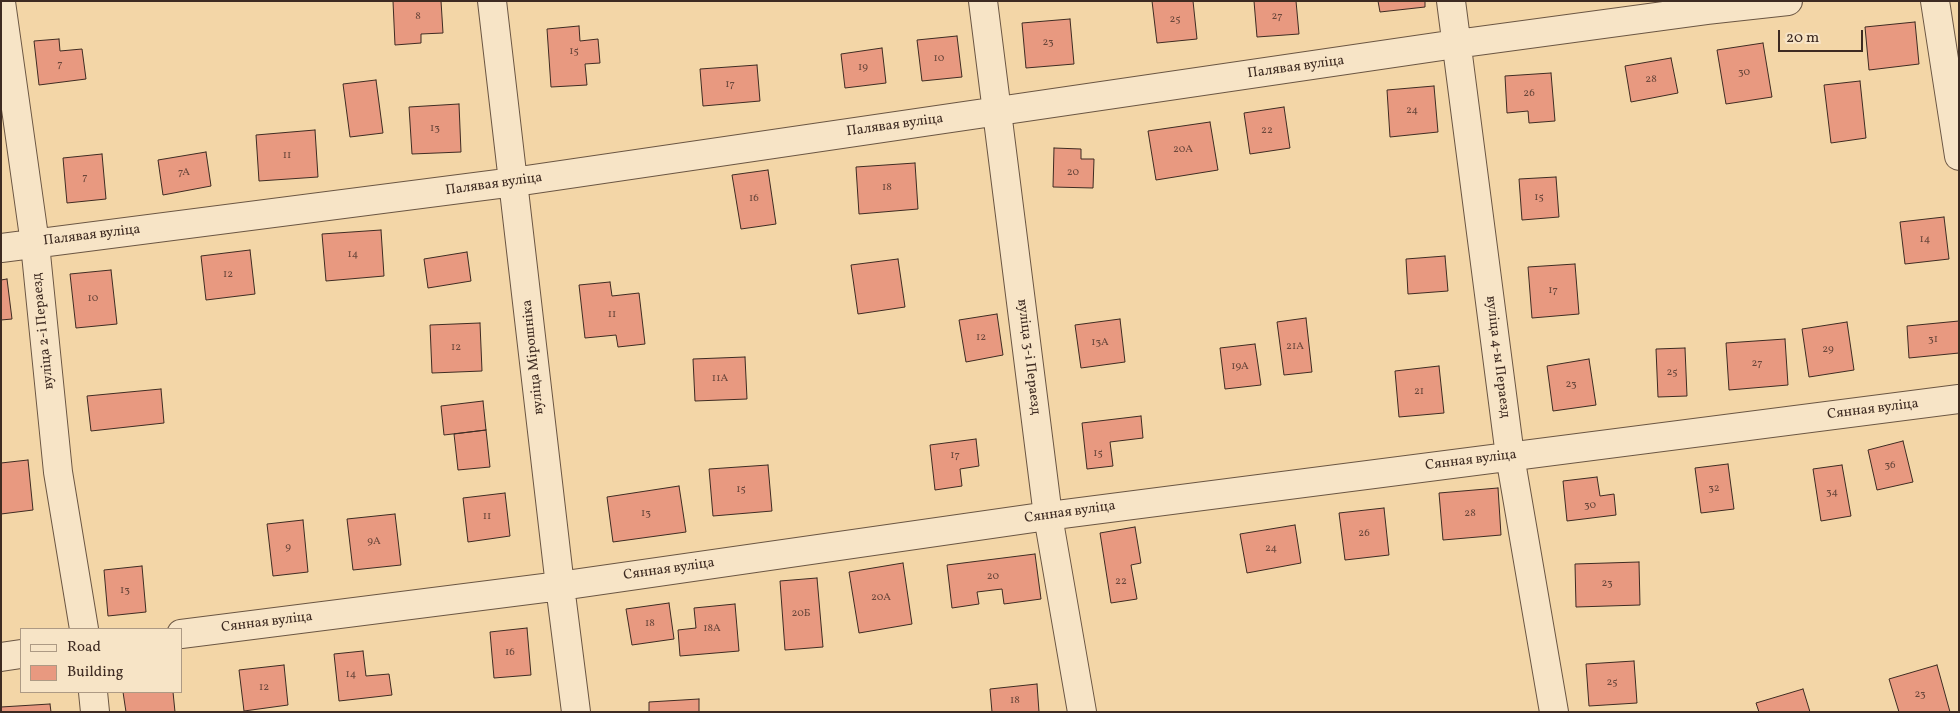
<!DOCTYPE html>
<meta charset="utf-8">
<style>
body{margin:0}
#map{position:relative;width:1960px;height:713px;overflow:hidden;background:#f3d6a7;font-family:Vollkorn,serif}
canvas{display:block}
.frame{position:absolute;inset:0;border:2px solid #3e2b22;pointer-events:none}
.legend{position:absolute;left:20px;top:628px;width:162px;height:65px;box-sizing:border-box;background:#f7e4c6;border:1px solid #ad9a84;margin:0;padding:6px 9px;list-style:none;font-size:15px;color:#3e2b22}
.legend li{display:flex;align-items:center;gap:10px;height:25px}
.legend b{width:25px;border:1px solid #ad9a84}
.scale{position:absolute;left:1778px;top:30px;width:85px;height:22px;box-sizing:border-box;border:2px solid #3e2b22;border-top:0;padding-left:6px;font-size:15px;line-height:18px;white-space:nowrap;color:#3e2b22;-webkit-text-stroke:4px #f7e4c6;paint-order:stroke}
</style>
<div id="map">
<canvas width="1960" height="713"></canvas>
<div class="frame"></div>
<ul class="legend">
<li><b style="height:6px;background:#f7e4c6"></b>Road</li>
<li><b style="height:14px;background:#e89980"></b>Building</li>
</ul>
<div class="scale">20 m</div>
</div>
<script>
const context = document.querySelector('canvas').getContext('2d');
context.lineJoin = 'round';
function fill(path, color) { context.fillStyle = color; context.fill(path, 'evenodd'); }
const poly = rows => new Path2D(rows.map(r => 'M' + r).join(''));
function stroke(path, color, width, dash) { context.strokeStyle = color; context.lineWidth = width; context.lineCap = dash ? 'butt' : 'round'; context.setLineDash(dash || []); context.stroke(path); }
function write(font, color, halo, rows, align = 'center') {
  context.font = font + ' Vollkorn,serif'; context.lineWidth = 4; context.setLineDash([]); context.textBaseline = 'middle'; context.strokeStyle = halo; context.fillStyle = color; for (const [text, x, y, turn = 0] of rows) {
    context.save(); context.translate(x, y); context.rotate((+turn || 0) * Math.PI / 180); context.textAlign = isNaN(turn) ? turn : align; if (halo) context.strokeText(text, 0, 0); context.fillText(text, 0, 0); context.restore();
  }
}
const building = poly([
 [393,1,441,1,443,33,421,34,421,43,395,45,393,1],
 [1152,1,1193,1,1197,39,1157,43,1152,1],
 [1254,1,1296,1,1299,34,1257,37,1254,1],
 [1378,1,1425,1,1425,7,1380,12,1378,1],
 [1070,19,1074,64,1026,68,1022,23,1070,19],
 [1915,22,1919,64,1869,70,1865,27,1915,22],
 [579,26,580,41,598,39,600,63,585,64,587,85,551,87,547,29,579,26],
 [957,36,962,77,922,81,917,40,957,36],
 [59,39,60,51,82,49,86,79,39,85,34,41,59,39],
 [1763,43,1772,97,1726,104,1717,50,1763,43],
 [882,48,886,83,845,88,841,54,882,48],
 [1671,58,1678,93,1631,102,1625,66,1671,58],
 [757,65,760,101,703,106,700,69,757,65],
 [1551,73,1555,121,1529,123,1528,111,1507,113,1505,76,1551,73],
 [376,80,383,133,350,137,343,84,376,80],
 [1860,81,1866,138,1831,143,1824,85,1860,81],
 [1434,86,1438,132,1390,137,1387,90,1434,86],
 [459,104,461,152,412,154,409,107,459,104],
 [1284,107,1290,148,1250,154,1244,113,1284,107],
 [1210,122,1218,170,1156,180,1148,131,1210,122],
 [315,130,318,177,259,181,256,135,315,130],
 [1054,148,1081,149,1081,159,1094,159,1093,188,1053,187,1054,148],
 [206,152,211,186,163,195,158,160,206,152],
 [102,154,106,199,67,203,63,158,102,154],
 [915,163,918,209,859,214,856,167,915,163],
 [768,170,776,224,741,229,732,175,768,170],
 [1556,177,1559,217,1522,220,1519,179,1556,177],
 [1944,217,1949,259,1905,264,1900,222,1944,217],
 [381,230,384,276,326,281,322,234,381,230],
 [250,250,255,294,206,300,201,256,250,250],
 [467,252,471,281,428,288,424,259,467,252],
 [1445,256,1448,291,1408,294,1406,259,1445,256],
 [898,259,905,307,858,314,851,265,898,259],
 [1575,264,1579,314,1532,318,1528,267,1575,264],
 [111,270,117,324,76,328,70,274,111,270],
 [7,279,12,319,1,320,1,280,7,279],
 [610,282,612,296,639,293,645,344,618,347,616,335,585,338,579,285,610,282],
 [997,314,1003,355,966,362,959,320,997,314],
 [1306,318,1312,372,1284,375,1277,322,1306,318],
 [1120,319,1125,362,1081,368,1075,325,1120,319],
 [1959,321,1959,353,1909,358,1907,326,1959,321],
 [1847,322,1854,370,1809,377,1802,329,1847,322],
 [480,323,482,371,432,373,430,325,480,323],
 [1785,339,1788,385,1729,390,1726,343,1785,339],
 [1255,344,1261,385,1225,389,1220,348,1255,344],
 [1685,348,1687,396,1658,397,1656,349,1685,348],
 [745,357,747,399,695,401,693,359,745,357],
 [1589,359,1596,405,1553,411,1547,366,1589,359],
 [1439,366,1444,413,1399,417,1395,371,1439,366],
 [161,389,164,423,91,431,87,396,161,389],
 [483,401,486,430,444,435,441,406,483,401],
 [1141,416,1143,438,1110,442,1113,466,1087,469,1082,423,1141,416],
 [486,430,490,467,458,470,454,434,486,430],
 [976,439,979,466,960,469,962,486,935,490,930,445,976,439],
 [1903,441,1913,482,1877,490,1868,450,1903,441],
 [28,460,33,510,1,514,1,463,28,460],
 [1728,464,1734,509,1701,513,1695,468,1728,464],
 [768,465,772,511,713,516,709,469,768,465],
 [1842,465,1851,516,1821,521,1813,469,1842,465],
 [1597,477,1600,496,1614,494,1616,515,1567,521,1563,481,1597,477],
 [679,486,686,532,613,542,607,497,679,486],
 [1498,488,1501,535,1443,540,1439,493,1498,488],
 [505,493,510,536,468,542,463,498,505,493],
 [1384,508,1389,555,1345,560,1339,513,1384,508],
 [395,514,401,565,353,570,347,519,395,514],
 [303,520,308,572,273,576,267,524,303,520],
 [1295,525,1301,563,1247,573,1240,534,1295,525],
 [1135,527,1141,563,1131,565,1137,599,1111,603,1100,533,1135,527],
 [1035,554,1041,599,1004,604,1002,589,977,592,979,604,952,608,947,565,1035,554],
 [1639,562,1640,605,1576,607,1575,564,1639,562],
 [903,563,912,624,859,633,849,572,903,563],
 [142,566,146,612,108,616,104,570,142,566],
 [817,578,823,647,785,650,780,581,817,578],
 [669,603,674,639,632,645,626,609,669,603],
 [735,604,739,651,680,656,678,630,696,628,694,608,735,604],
 [527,628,531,675,494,678,490,632,527,628],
 [363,651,366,676,389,674,392,695,339,701,334,654,363,651],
 [1634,661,1637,703,1589,706,1586,664,1634,661],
 [284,665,288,705,244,711,239,670,284,665],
 [1937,665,1950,712,1899,712,1889,679,1937,665],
 [1037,684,1039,712,992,712,990,689,1037,684],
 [1803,689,1810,712,1759,712,1756,703,1803,689],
 [123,692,173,692,175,712,126,712,123,692],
 [699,699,699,712,649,712,649,702,699,699],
 [50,704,51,712,1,712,1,707,50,704]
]);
const minor = poly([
 [492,1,560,586,576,712],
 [983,1,1048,516,1082,712],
 [1451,1,1510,456,1554,712],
 [1935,1,1959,156],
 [1,2,35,244,58,472,84,629],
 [1,248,514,182,1456,44,1708,10,1788,1],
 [181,634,560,586,1048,516,1959,399],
 [1,657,21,654],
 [93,692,95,712]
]);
const numberNames = [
 ["8",418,17],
 ["27",1277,17],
 ["25",1175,20],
 ["23",1048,43],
 ["15",574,52],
 ["10",939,59],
 ["7",60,65],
 ["19",863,68],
 ["30",1744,73],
 ["28",1651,80],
 ["17",730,85],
 ["26",1529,94],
 ["24",1412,111],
 ["13",435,129],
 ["22",1267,131],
 ["20А",1183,150],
 ["11",287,156],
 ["7А",184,173],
 ["20",1073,173],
 ["7",85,178],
 ["18",887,188],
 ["15",1539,198],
 ["16",754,199],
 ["14",1925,240],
 ["14",353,255],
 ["12",228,275],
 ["17",1553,291],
 ["10",93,299],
 ["11",612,315],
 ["12",981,338],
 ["31",1933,340],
 ["13А",1100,343],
 ["21А",1295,347],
 ["12",456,348],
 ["29",1828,350],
 ["27",1757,364],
 ["19А",1240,367],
 ["25",1672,373],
 ["11А",720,379],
 ["23",1571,385],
 ["21",1419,392],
 ["15",1098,454],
 ["17",955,456],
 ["36",1890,466],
 ["32",1714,489],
 ["15",741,490],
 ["34",1832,493],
 ["30",1590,506],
 ["13",646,514],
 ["28",1470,514],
 ["11",487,517],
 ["26",1364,534],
 ["9А",374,542],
 ["9",288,548],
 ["24",1271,549],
 ["20",993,577],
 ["22",1121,582],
 ["23",1607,584],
 ["13",125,591],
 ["20А",881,598],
 ["20Б",801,614],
 ["18",650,624],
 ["18А",712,629],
 ["16",510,653],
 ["14",351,675],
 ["25",1612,683],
 ["12",264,688],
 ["23",1920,695],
 ["18",1015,701]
];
const streetNames = [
 ["Палявая вуліца",1296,68,-8],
 ["Палявая вуліца",895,126,-8],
 ["Палявая вуліца",494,185,-8],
 ["Палявая вуліца",92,236,-7],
 ["вуліца 2-і Пераезд",44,331,-96],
 ["вуліца Мірошніка",534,357,-96],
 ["вуліца 3-і Пераезд",1028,357,83],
 ["вуліца 4-ы Пераезд",1497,357,83],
 ["Сянная вуліца",1873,410,-7],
 ["Сянная вуліца",1471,461,-7],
 ["Сянная вуліца",1070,513,-8],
 ["Сянная вуліца",669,570,-8],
 ["Сянная вуліца",267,623,-7]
];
fill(building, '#e89980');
stroke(building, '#3e2b22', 1);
stroke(minor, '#6b5643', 30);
stroke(minor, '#f7e4c6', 28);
write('11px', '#68463a', null, numberNames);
write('14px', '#3e2b22', '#f7e4c6', streetNames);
</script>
